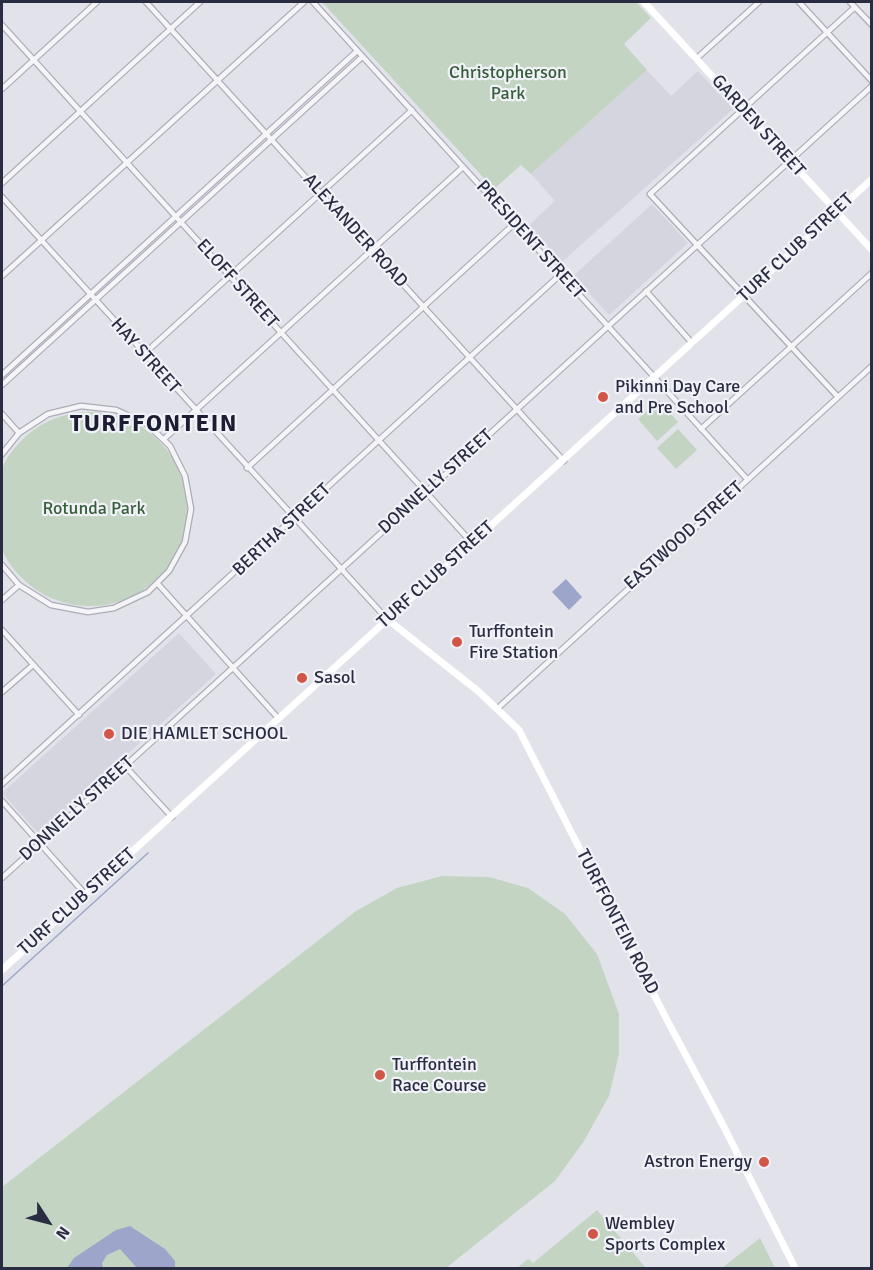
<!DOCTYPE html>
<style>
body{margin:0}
#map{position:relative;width:873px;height:1270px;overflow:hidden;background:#e2e3ea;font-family:Signika,sans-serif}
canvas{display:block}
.frame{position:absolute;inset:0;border:3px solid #2a2c42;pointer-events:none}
.north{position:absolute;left:18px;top:1192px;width:60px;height:60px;-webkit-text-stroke:4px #f1f2f8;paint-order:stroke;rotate:126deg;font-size:16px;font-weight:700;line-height:24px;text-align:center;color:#2a2c42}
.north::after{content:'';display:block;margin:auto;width:21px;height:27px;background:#2a2c42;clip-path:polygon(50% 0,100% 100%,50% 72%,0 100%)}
</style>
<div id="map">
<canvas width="873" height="1270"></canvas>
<div class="frame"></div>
<div class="north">N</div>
</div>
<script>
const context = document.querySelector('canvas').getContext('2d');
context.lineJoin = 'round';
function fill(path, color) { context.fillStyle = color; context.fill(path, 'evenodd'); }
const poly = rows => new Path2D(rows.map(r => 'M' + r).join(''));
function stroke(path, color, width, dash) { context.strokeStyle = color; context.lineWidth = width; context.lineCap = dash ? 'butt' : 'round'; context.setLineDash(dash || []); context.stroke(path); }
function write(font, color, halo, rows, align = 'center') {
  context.font = font + ' Signika,sans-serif'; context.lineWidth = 4.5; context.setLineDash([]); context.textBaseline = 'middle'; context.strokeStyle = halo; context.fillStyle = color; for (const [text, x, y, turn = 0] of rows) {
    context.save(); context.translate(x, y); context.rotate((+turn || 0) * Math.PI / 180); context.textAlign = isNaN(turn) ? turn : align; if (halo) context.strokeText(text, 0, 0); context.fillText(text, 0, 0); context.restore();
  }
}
const built = poly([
 [647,70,671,96,698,71,733,109,562,262,528,226,555,201,531,174],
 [652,204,688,243,609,315,573,276],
 [179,633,216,674,39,834,2,793]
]);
const green = poly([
 [322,2,636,2,651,18,624,44,647,70,531,174,521,165,494,189],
 [659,400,678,422,657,441,638,419],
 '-7 509a97 97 0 1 1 194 0a97 97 0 1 1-194 0Z',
 [678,429,697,450,676,469,657,448],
 [442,876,489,877,528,888,565,914,597,954,619,1014,619,1054,609,1096,584,1141,555,1181,446,1268,2,1268,2,1187,356,911,397,888],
 [597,1210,646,1268,517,1268,528,1259,533,1263],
 [760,1238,775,1268,722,1268]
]);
const water = poly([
 [566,579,582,597,569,610,552,592],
 [130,1226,165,1249,175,1261,175,1268,137,1268,120,1249,107,1255,102,1263,103,1268,67,1268,74,1258,116,1230]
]);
const stream = poly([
 [2,986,148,853]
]);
const street = poly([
 [146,2,564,461],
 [313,2,747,479],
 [799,2,872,81],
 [850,2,872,25],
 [2,25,472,543],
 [696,59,759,2],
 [2,89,97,2],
 [2,183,200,2],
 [2,197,387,619],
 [2,276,304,2],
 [646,291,692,343],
 [144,354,412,110],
 [2,375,357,51],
 [2,385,362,57],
 [838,397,650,194,855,7],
 [2,414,19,433],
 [701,429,872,273],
 [164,439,463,167],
 [2,454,19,433,48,414,81,406,116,410,147,424,170,446,185,476,191,509,185,542,169,571,148,592,114,608,88,612,51,605,19,585,2,565],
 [247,468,514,224],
 [158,584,278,718],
 [2,600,19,585],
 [2,630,79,715],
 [2,692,33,665],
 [498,708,872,366],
 [125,766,172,817],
 [2,784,561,274],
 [2,801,86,895],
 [2,878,872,86]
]);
const secondary = poly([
 [644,2,872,250],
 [387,619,478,691,519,730,666,1018,723,1125,795,1268],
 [2,970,872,179]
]);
const markers = [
 [603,397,6,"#d05746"],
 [457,642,6,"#d05746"],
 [302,678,6,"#d05746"],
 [109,734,6,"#d05746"],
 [380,1075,6,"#d05746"],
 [764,1162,6,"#d05746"],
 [593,1234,6,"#d05746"]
];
const parkNames = [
 ["Christopherson",508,73],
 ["Park",508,94],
 ["Rotunda Park",94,509]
];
const streetNames = [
 ["GARDEN STREET",758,126,48],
 ["ALEXANDER ROAD",355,231,48],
 ["PRESIDENT STREET",530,240,48],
 ["TURF CLUB STREET",796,248,-43],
 ["ELOFF STREET",237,284,48],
 ["HAY STREET",145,356,48],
 ["DONNELLY STREET",436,482,-42],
 ["BERTHA STREET",282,530,-43],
 ["EASTWOOD STREET",684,536,-42],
 ["TURF CLUB STREET",436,575,-42],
 ["DONNELLY STREET",77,809,-42],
 ["TURF CLUB STREET",77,902,-42],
 ["TURFFONTEIN ROAD",617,922,63]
];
const poiNames = [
 ["Pikinni Day Care",615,387],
 ["and Pre School",615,408],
 ["Turffontein",469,632],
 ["Fire Station",469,653],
 ["Sasol",314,678],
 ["DIE HAMLET SCHOOL",121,734],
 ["Turffontein",392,1065],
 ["Race Course",392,1086],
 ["Astron Energy",752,1162,"right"],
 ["Wembley",605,1224],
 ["Sports Complex",605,1245]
];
const districtNames = [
 ["TURFFONTEIN",154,425]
];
fill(built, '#d4d5df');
fill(green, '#c3d4c3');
fill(water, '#9da6ca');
stroke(stream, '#9da6ca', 1.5);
stroke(street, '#abacb8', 7);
stroke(street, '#f5f5f8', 4.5);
stroke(secondary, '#fff', 7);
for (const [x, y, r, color] of markers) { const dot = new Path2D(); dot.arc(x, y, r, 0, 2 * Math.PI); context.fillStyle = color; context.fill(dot); stroke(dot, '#f1f2f8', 2); }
write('18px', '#375e3a', '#f1f2f8', parkNames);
write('18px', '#2a2c42', '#f1f2f8', streetNames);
write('18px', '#2a2c42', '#f1f2f8', poiNames, 'left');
context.letterSpacing = '1.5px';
write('bold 24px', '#1c1d33', '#f1f2f8', districtNames);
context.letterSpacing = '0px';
</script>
